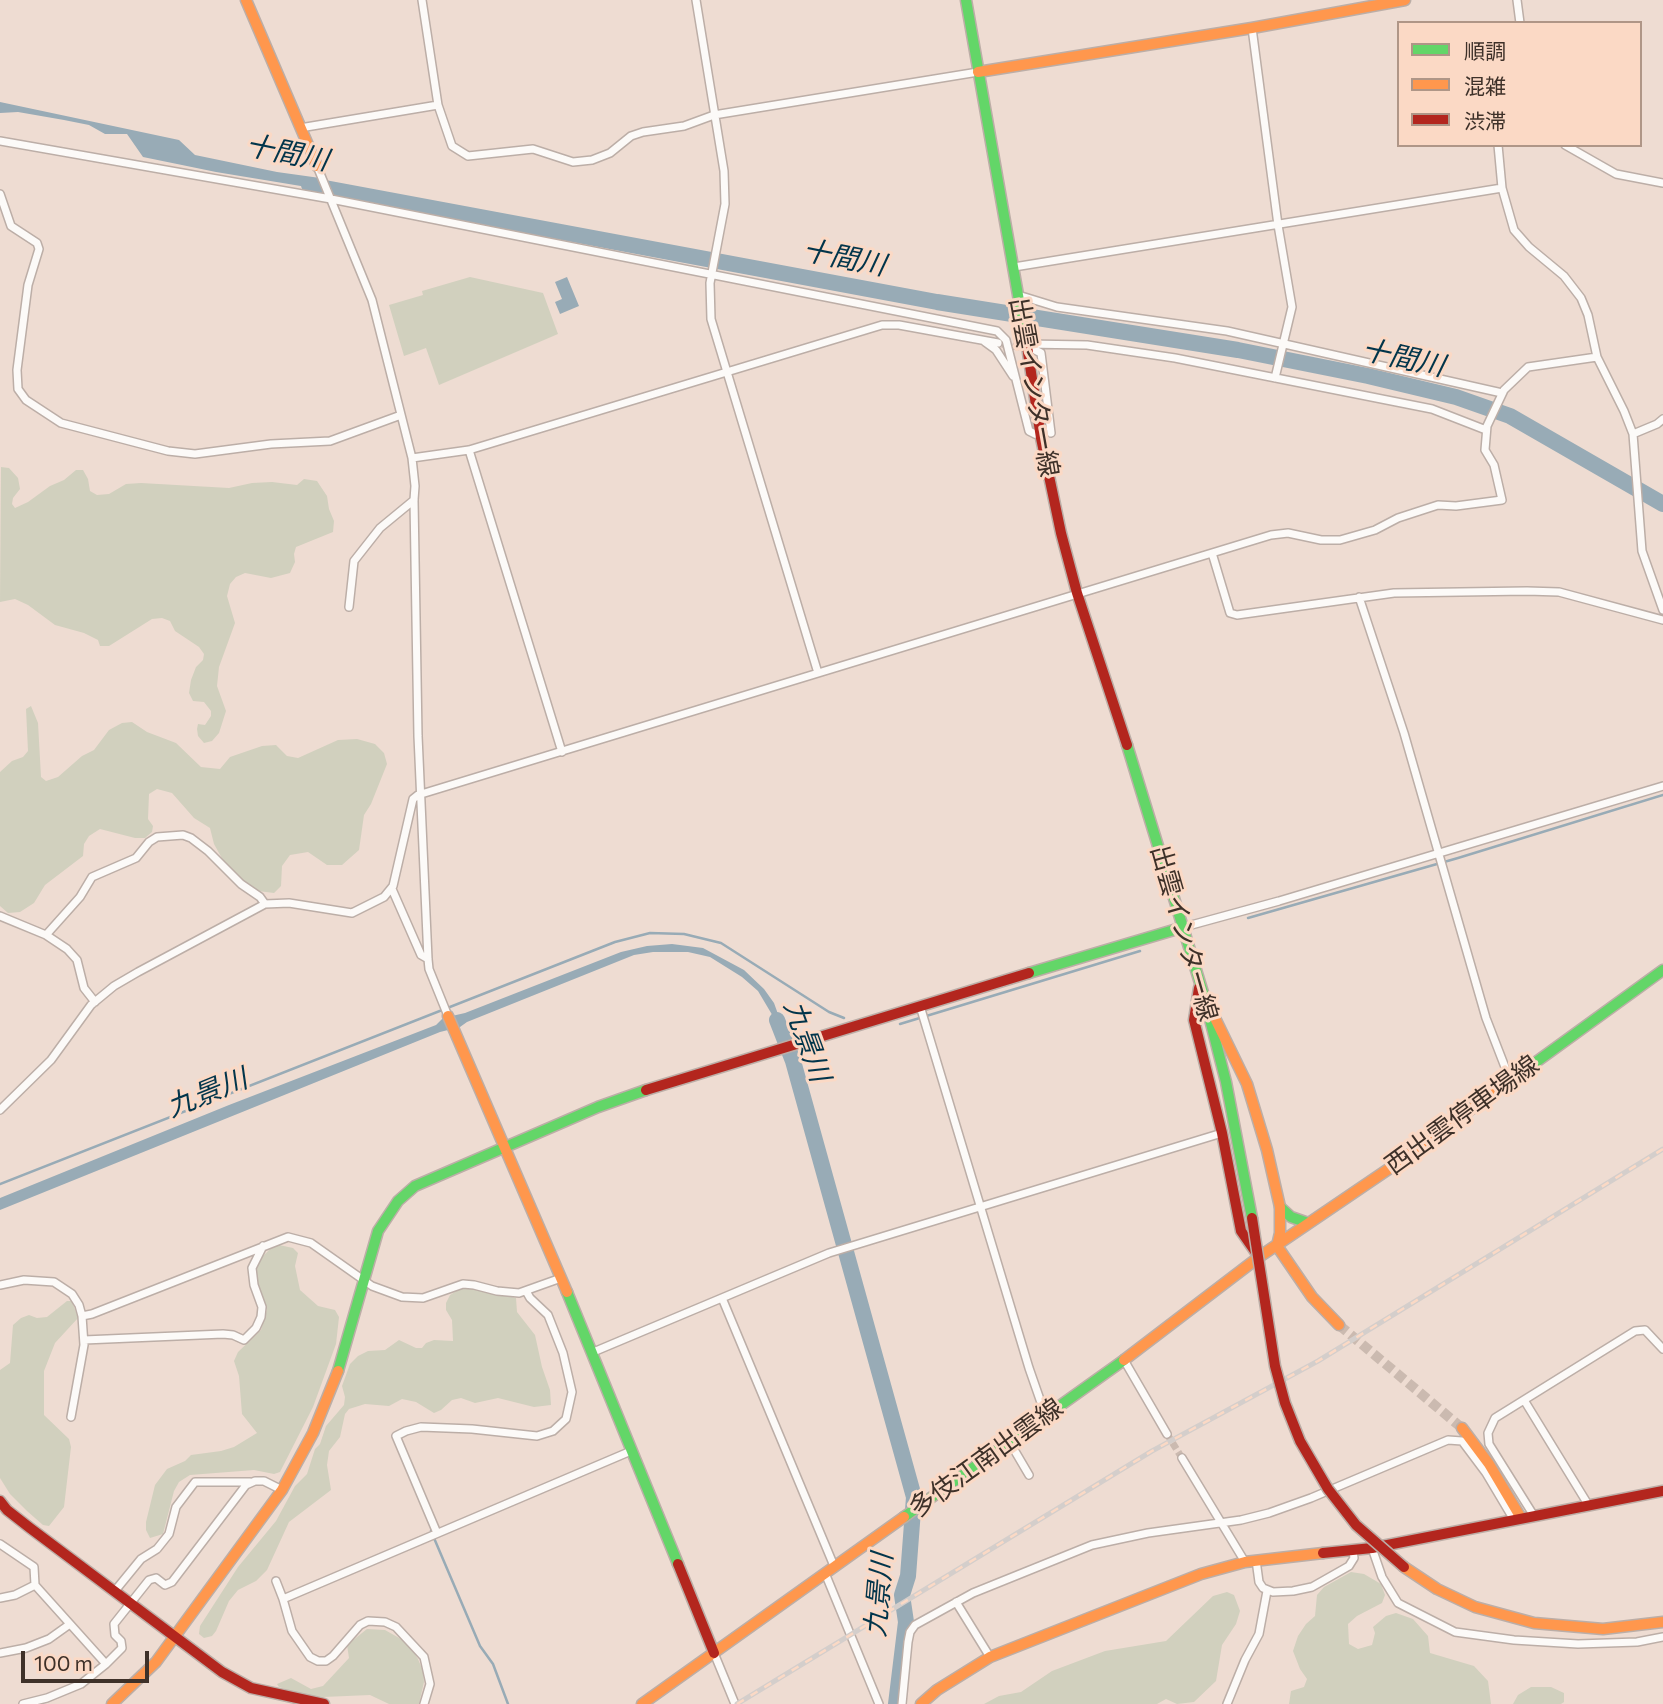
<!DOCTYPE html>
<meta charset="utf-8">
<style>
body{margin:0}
#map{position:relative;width:1663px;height:1704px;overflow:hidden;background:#eedcd2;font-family:Commissioner,"Noto Sans JP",sans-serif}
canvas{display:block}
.legend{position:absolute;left:1397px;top:21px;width:245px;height:126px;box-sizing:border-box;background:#fbd9c5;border:2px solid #af9687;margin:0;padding:9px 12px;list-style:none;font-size:21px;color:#3e3129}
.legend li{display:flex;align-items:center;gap:14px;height:35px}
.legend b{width:35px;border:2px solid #af9687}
.scale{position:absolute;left:21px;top:1651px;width:128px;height:32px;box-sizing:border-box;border:4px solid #3e3129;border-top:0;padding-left:9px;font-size:21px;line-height:24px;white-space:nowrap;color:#3e3129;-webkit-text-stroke:5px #fbd9c5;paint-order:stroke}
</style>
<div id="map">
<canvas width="1663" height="1704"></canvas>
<ul class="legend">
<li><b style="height:9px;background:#63d668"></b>順調</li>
<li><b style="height:9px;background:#ff974d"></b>混雑</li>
<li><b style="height:9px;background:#b3261e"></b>渋滞</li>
</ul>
<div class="scale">100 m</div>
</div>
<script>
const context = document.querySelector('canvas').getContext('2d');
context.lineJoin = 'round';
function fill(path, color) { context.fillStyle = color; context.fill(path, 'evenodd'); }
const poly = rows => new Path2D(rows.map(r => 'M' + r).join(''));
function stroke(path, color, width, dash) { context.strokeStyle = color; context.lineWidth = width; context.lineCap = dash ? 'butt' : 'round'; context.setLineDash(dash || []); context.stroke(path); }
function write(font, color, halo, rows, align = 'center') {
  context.font = font + ' Commissioner,"Noto Sans JP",sans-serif'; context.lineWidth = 6; context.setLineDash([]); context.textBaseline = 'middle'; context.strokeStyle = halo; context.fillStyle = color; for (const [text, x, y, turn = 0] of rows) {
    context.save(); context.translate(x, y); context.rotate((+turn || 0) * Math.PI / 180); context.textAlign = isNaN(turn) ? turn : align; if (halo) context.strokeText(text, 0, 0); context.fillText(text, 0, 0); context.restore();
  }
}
const green = poly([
 [470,277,543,293,558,334,439,385,426,348,404,356,389,305,423,295,422,291],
 [1,467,9,468,18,478,20,489,13,498,12,504,15,508,28,502,50,486,64,480,76,470,83,470,88,479,90,491,97,495,109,494,126,484,141,483,229,488,252,483,272,482,297,485,304,479,317,481,327,496,329,509,334,521,333,532,296,547,294,554,295,562,290,573,271,578,245,573,236,577,230,584,227,596,235,623,219,667,217,686,226,711,219,733,212,741,204,743,198,736,197,729,198,724,205,725,211,716,211,711,204,702,193,701,189,693,191,680,196,667,203,660,204,654,199,647,175,631,170,621,162,618,152,619,109,646,100,646,98,640,84,633,55,625,28,605,15,599,0,602],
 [31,706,38,723,41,777,46,781,58,777,82,756,94,750,109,730,122,723,132,722,147,732,176,743,201,767,220,769,230,757,262,746,276,745,287,756,298,758,338,740,357,739,375,744,384,753,387,764,371,804,364,815,359,850,342,865,327,865,308,852,290,855,282,866,281,886,274,893,258,891,236,877,224,862,214,844,210,828,194,818,172,793,157,789,149,794,148,819,153,826,152,832,145,838,135,838,100,829,89,836,84,844,83,856,45,885,34,903,20,912,8,913,0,906,0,772,12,761,23,757,28,751,26,709],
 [279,1245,293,1248,298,1253,295,1266,300,1290,318,1306,335,1310,339,1317,336,1344,313,1407,280,1472,274,1474,254,1470,190,1475,179,1482,174,1491,163,1534,150,1538,146,1530,146,1522,155,1485,167,1469,185,1461,191,1455,221,1451,234,1447,257,1433,242,1414,239,1376,234,1361,238,1352,261,1330,267,1310,255,1278,255,1269,257,1262,272,1247],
 [468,1287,516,1298,517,1312,535,1335,542,1367,550,1390,551,1405,534,1407,498,1398,475,1403,461,1398,452,1400,441,1410,434,1413,416,1402,402,1399,389,1406,365,1404,349,1409,345,1414,340,1437,329,1451,327,1465,331,1490,289,1522,267,1570,256,1581,238,1590,229,1601,216,1631,212,1636,204,1638,199,1634,200,1626,238,1567,276,1521,295,1486,307,1474,315,1449,320,1444,326,1426,344,1405,345,1397,342,1386,350,1364,358,1356,368,1351,385,1350,399,1340,416,1348,422,1348,426,1343,434,1340,453,1341,452,1320,446,1310,446,1303,450,1295,458,1290],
 [67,1301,72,1301,78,1318,55,1343,44,1371,44,1415,69,1439,71,1447,64,1507,49,1526,43,1525,27,1511,10,1494,0,1478,0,1370,10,1363,13,1325,21,1318,29,1315,37,1318,47,1317],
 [1351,1572,1364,1574,1381,1584,1385,1595,1382,1603,1357,1616,1348,1624,1349,1644,1358,1649,1372,1645,1375,1633,1373,1627,1386,1616,1396,1613,1413,1619,1428,1636,1430,1653,1474,1666,1488,1681,1491,1704,1289,1704,1291,1691,1304,1687,1307,1679,1300,1669,1293,1651,1298,1636,1306,1624,1315,1616,1317,1595,1324,1587],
 [1227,1592,1234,1595,1240,1611,1236,1624,1222,1645,1216,1681,1194,1702,1177,1704,1166,1699,1157,1704,984,1704,999,1696,1021,1692,1052,1671,1105,1651,1166,1641,1213,1596],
 [367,1629,385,1630,408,1643,418,1659,423,1671,424,1682,419,1704,389,1704,370,1695,323,1697,302,1695,279,1687,277,1684,291,1678,311,1689,323,1686,349,1658,347,1645],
 [1531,1687,1551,1687,1564,1693,1564,1702,1561,1704,1513,1704,1518,1695]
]);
const water = poly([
 [0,102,179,140,195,155,277,172,320,178,325,190,216,172,143,157,127,134,105,134,89,125,64,120,18,112,0,113],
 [567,277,579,306,560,314,555,302,562,299,555,282],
 [672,944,703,948,744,970,764,989,774,1003,787,1039,782,1041,777,1023,758,991,742,977,710,957,688,952,653,952,634,955,467,1022,460,1027,440,1032,0,1210,0,1198,229,1105,436,1025,443,1018,465,1013,621,952,647,946]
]);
const stream = poly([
 [1248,918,1458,858,1663,795],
 [900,1024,1140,951],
 [0,1184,615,942,650,933,684,934,721,943,829,1012,844,1018],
 [431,1531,480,1646,493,1664,508,1704]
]);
const river = poly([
 [309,185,937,302,1238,350,1368,376,1456,397,1510,416,1663,504],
 [777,1020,793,1061,914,1497,908,1576,902,1595,906,1622,896,1704]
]);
const streetTunnel = poly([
 [1002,344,1028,349],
 [1167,1434,1182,1458]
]);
const secondaryTunnel = poly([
 [1339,1325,1462,1428]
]);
const street = poly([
 [422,0,438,105,452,146,468,156,533,149,573,162,592,160,610,153,631,136,643,132,684,126,714,115,978,72],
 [696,0,724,171,725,204,710,283,711,319,818,673],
 [1517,0,1520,23],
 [1252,28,1278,225,1292,307,1275,378],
 [300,128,438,105],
 [0,141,331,199,997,331,1006,340,1029,431,1035,434],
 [1498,145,1502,188,1514,230,1529,247,1564,276,1581,298,1588,315,1597,357,1624,411,1633,434,1642,551,1663,610],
 [1565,145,1616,174,1663,183],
 [317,166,372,300,412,458,415,486,414,500,418,736,428,959,429,969,448,1016],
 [0,194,11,226,37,243,39,249,28,285,17,370,18,389,26,400,61,423,168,451,195,454,271,444,330,441,401,415],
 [1014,267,1502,188],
 [1018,295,1057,307,1227,331,1502,393],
 [985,342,996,350,1013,376],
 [1026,344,1087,345,1175,358,1432,409,1486,430],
 [1035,350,1041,353,1051,433],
 [1633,434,1657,424,1663,419],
 [469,450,562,752],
 [412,458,469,450,882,325,899,325,998,343],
 [1212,553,1230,613,1237,615,1394,593,1527,591,1559,592,1663,620],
 [1359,597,1404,733,1486,1018,1510,1080],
 [349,607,354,561,380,528,414,500],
 [392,889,421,955,428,959],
 [0,916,46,935,67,949,77,960,84,988,95,1002],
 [1184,927,1279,901,1663,786],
 [46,935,80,897,92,877,136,858,149,842,157,837,183,835,191,838,208,851,241,884,260,897,265,904],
 [920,1006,1029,1368,1045,1414],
 [0,1110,51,1060,91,1005,114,986,138,972,265,904,289,903,352,913,384,897,393,886,413,799,418,795,1271,535,1288,533,1321,540,1340,540,1375,530,1398,518,1438,505,1456,506,1502,500,1494,465,1485,450,1487,426,1504,390,1528,367,1597,357],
 [0,1285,24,1280,54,1282,72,1294,79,1305,82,1316,92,1314,288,1237,311,1243,372,1286,402,1297,423,1298,463,1284,474,1285,497,1291,519,1293,561,1278],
 [722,1298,834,1566],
 [84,1340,223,1334,233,1335,244,1340,256,1328,261,1317,262,1307,254,1285,252,1268,263,1246],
 [591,1353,829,1253,1222,1133],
 [1124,1360,1167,1434],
 [1524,1400,1589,1506],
 [71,1417,84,1345,82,1316],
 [1009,1441,1029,1475],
 [1182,1458,1245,1562],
 [1534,1516,1489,1444,1488,1433,1495,1418,1635,1331,1645,1330,1663,1349],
 [437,1533,396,1436,406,1431,421,1427,472,1429,537,1436,553,1431,566,1419,572,1392,563,1353,548,1315,530,1298,526,1291],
 [0,1544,34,1567,35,1585,106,1664],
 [1372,1548,1382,1577,1398,1603,1455,1632,1514,1640,1578,1644,1637,1642,1663,1637],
 [1256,1560,1259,1582,1263,1588,1273,1592,1293,1591,1312,1587,1349,1566,1354,1558,1353,1551],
 [825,1573,879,1704],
 [276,1581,283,1599],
 [114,1592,141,1559,157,1549,169,1534,176,1507,195,1482,250,1482],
 [0,1598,15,1595,35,1585],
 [956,1602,990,1657],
 [0,1653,26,1648,49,1639,70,1624],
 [714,1653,735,1704],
 [23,1704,47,1698,81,1684,106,1664,122,1648,121,1641,115,1635,114,1624,149,1580,156,1578,165,1585,172,1582,246,1485,255,1481,264,1481,282,1490],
 [424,1704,430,1684,424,1657,396,1627,385,1622,368,1621,360,1625,333,1656,326,1661,318,1661,310,1657,292,1631,283,1599,631,1451],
 [902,1704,908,1642,910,1632,915,1625,973,1593,1092,1545,1148,1533,1241,1520,1269,1513,1311,1498,1448,1440,1462,1441,1486,1473,1514,1520],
 [1227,1704,1245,1660,1259,1634,1267,1591]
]);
const fast = poly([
 [966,0,1027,346],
 [1127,745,1204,996,1226,1082,1252,1218],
 [1029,973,1184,927],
 [1514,1078,1663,970],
 [1280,1207,1291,1217,1308,1223],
 [567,1292,678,1564],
 [338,1371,378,1231,398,1201,415,1186,598,1107,646,1090],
 [904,1517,1124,1360]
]);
const slow = poly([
 [246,0,317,166],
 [978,72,1252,28,1405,0],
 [1213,1014,1247,1084,1267,1150,1280,1207,1280,1233,1277,1246,1312,1297,1339,1325],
 [448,1016,567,1292],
 [1124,1360,1259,1257,1393,1166,1514,1078],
 [1462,1428,1489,1464,1521,1518],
 [1404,1567,1437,1589,1475,1607,1534,1623,1603,1629,1663,1622],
 [112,1704,156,1662,282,1490,313,1433,338,1371],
 [642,1704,904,1517],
 [921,1704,937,1690,990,1657,1201,1574,1245,1562,1323,1553]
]);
const jam = poly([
 [1027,346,1041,438,1061,533,1077,593,1127,745],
 [1199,988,1194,1020,1222,1133,1241,1231,1259,1257],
 [646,1090,1029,973],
 [0,1501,7,1510,30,1528,222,1672,251,1688,324,1704],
 [1323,1553,1372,1548,1663,1491],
 [678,1564,714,1653]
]);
const rail = poly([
 [737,1704,1152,1451,1318,1361,1663,1149]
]);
const jamBridge = poly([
 [1252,1218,1275,1366,1285,1403,1300,1441,1328,1489,1356,1525,1404,1567]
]);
const streetNames = [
 ["出雲インター線",1034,387,80],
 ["出雲インター線",1184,933,74],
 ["西出雲停車場線",1462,1115,-36],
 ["多伎江南出雲線",986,1458,-36]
];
const waterNames = [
 ["十間川",287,153,11],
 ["十間川",844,258,11],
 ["十間川",1403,358,12],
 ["九景川",807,1041,70],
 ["九景川",207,1093,-22],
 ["九景川",879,1595,-85]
];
fill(green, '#d1d0be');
fill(water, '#98abb6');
stroke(stream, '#98abb6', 2.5);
stroke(river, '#98abb6', 16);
stroke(streetTunnel, '#cbbab0', 7, [7, 3.5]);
stroke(secondaryTunnel, '#cbbab0', 10, [10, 5]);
stroke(street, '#bcaea7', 10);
stroke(fast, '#bcaea7', 13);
stroke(slow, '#bcaea7', 13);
stroke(jam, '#bcaea7', 13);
stroke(street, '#fcfaf8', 7);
stroke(fast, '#63d668', 10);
stroke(slow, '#ff974d', 10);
stroke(jam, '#b3261e', 10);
stroke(rail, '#d4cecb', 5);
stroke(rail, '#fbd9c5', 2.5, [8]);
stroke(jamBridge, '#bcaea7', 13, []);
stroke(jamBridge, '#b3261e', 10);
write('26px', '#3e3129', '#fbd9c5', streetNames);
write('italic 28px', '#02354b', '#fbd9c5', waterNames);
</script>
